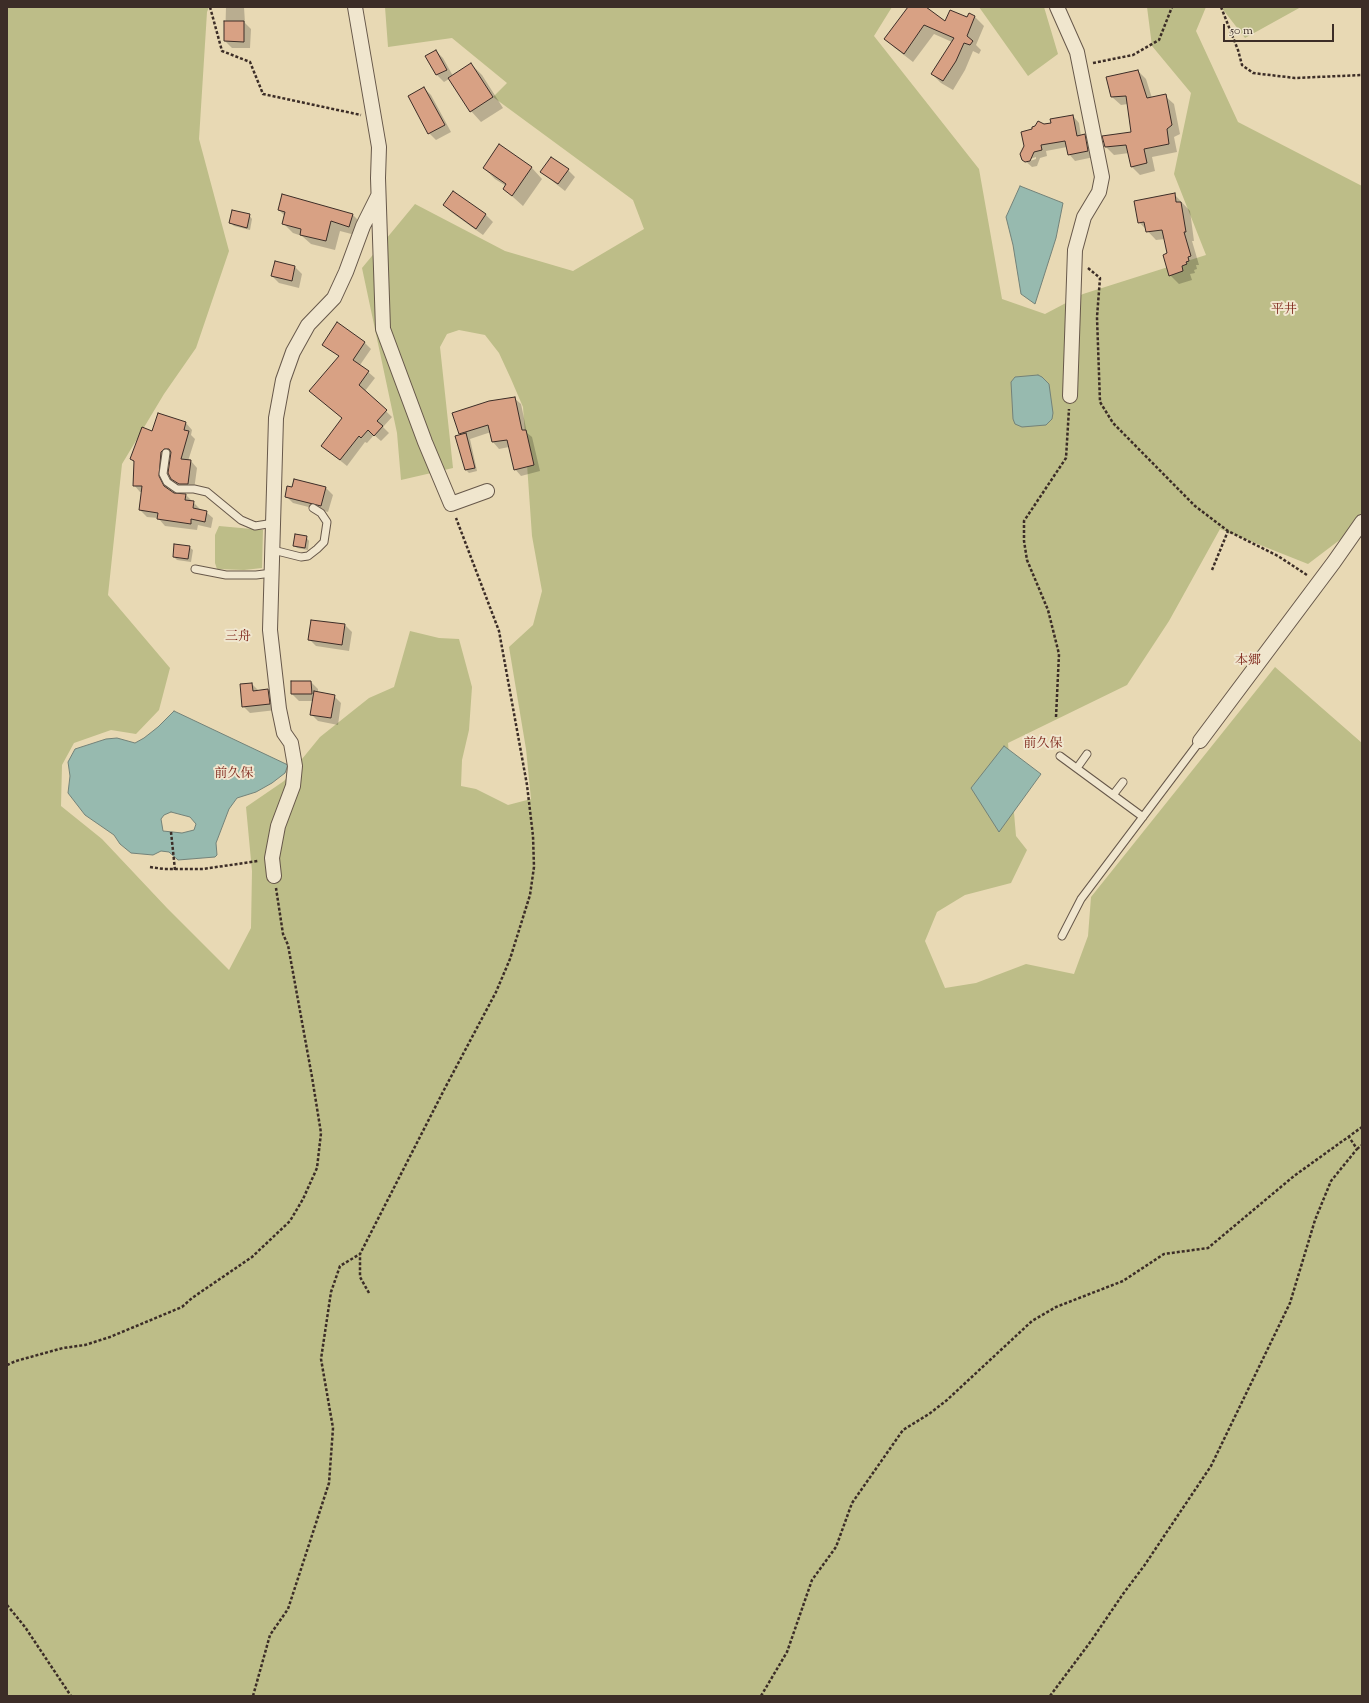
<!DOCTYPE html>
<meta charset="utf-8">
<style>
body{margin:0}
#map{position:relative;width:1369px;height:1703px;overflow:hidden;background:#e8d9b4;font-family:"Sorts Mill Goudy",serif}
canvas{display:block}
.frame{position:absolute;inset:0;border:8px solid #3c2d27;pointer-events:none}
.scale{position:absolute;left:1223px;top:24px;width:111px;height:18px;box-sizing:border-box;border:2px solid #3c2d27;border-top:0;padding-left:5px;font-size:12px;line-height:14px;white-space:nowrap;color:#3c2d27;-webkit-text-stroke:3px #f0e6ce;paint-order:stroke}
</style>
<div id="map">
<canvas width="1369" height="1703"></canvas>
<div class="frame"></div>
<div class="scale">50 m</div>
</div>
<script>
const context = document.querySelector('canvas').getContext('2d');
context.lineJoin = 'round';
function fill(path, color) { context.fillStyle = color; context.fill(path, 'evenodd'); }
const poly = rows => new Path2D(rows.map(r => 'M' + r).join(''));
function stroke(path, color, width, dash) { context.strokeStyle = color; context.lineWidth = width; context.lineCap = dash ? 'butt' : 'round'; context.setLineDash(dash || []); context.stroke(path); }
function write(font, color, halo, rows, align = 'center') {
  context.font = font + ' "Sorts Mill Goudy","Noto Serif JP",serif'; context.lineWidth = 4; context.setLineDash([]); context.textBaseline = 'middle'; context.strokeStyle = halo; context.fillStyle = color; for (const [text, x, y, turn = 0] of rows) {
    context.save(); context.translate(x, y); context.rotate((+turn || 0) * Math.PI / 180); context.textAlign = isNaN(turn) ? turn : align; if (halo) context.strokeText(text, 0, 0); context.fillText(text, 0, 0); context.restore();
  }
}
const green = poly([
 [7,7,209,7,207,12,199,139,229,251,196,348,164,394,122,464,108,595,170,668,159,710,136,734,111,730,74,743,62,765,61,806,102,839,167,908,229,970,251,928,252,871,246,807,284,781,320,737,369,698,394,687,410,631,439,638,459,639,472,687,469,730,462,760,461,786,476,789,508,805,531,799,526,749,509,647,533,625,542,591,532,536,523,407,511,379,499,353,485,335,459,330,447,334,440,347,453,468,401,480,397,433,362,268,415,204,505,251,573,271,644,229,633,200,493,97,507,83,452,38,388,47,385,7,892,7,874,36,979,169,1002,299,1045,314,1083,294,1206,255,1174,174,1191,93,1152,46,1147,7,1206,7,1196,31,1238,122,1362,186,1362,523,1308,564,1220,529,1169,621,1127,685,1008,743,1016,836,1027,850,1011,883,965,895,937,912,925,941,945,988,976,983,1026,964,1074,974,1088,936,1091,897,1275,667,1362,743,1362,1696,7,1696],
 [979,7,1044,7,1058,54,1028,76],
 [1221,7,1301,7,1245,38],
 [219,526,263,530,262,568,244,570,217,569,215,563,215,535]
]);
const water = poly([
 [1020,186,1063,203,1056,238,1035,304,1021,294,1013,245,1006,217,1020,186],
 [1038,375,1042,377,1049,384,1053,413,1052,419,1046,425,1022,427,1015,424,1013,419,1011,382,1015,377,1038,375],
 [174,711,288,765,285,773,272,783,256,792,237,798,229,809,216,843,217,855,215,857,178,860,169,852,161,851,153,855,131,853,120,844,114,835,85,815,68,793,70,776,68,762,75,749,106,739,117,738,135,743,144,738,158,727,174,711],
 [171,812,190,817,196,824,194,830,182,833,163,831,161,819,164,815,171,812],
 [1004,746,1041,774,999,832,971,788,1004,746]
]);
const shadow = poly([
 [226,7,244,7,245,23,251,29,250,48,232,48,225,41],
 [909,7,924,7,946,22,967,18,970,14,975,17,984,26,976,45,981,50,979,54,973,51,965,70,953,90,941,83,932,74,952,42,934,34,913,62,895,48,886,39],
 [436,51,443,58,453,76,471,64,482,75,503,108,481,122,471,111,449,79,444,82,437,75,427,56],
 [1138,71,1146,79,1152,98,1165,96,1174,104,1180,134,1174,137,1177,152,1152,157,1155,171,1140,175,1131,166,1129,153,1114,155,1106,147,1104,137,1133,132,1128,104,1121,105,1112,97],
 [424,88,431,95,451,132,436,140,429,133],
 [1073,116,1079,123,1081,136,1084,135,1091,142,1094,157,1075,161,1069,154,1067,147,1046,151,1047,156,1040,158,1037,166,1032,167,1023,159,1043,125],
 [1036,157,1036,159,1027,162,1027,160],
 [500,146,532,168,542,179,523,206,504,189,506,186,495,179,484,168],
 [568,170,575,177,565,191,541,172],
 [453,192,486,215,493,222,483,235,451,212,444,205],
 [1174,194,1190,211,1194,241,1192,241,1199,265,1196,265,1197,269,1194,270,1195,273,1190,274,1192,280,1179,284,1170,275,1165,239,1156,240,1139,222],
 [279,210,352,214,362,224,359,236,340,231,335,250,311,244,302,236,293,233,283,223,285,216],
 [249,215,252,219,250,230,234,226,231,223],
 [295,267,302,274,299,288,279,283,272,276],
 [338,324,365,343,371,349,360,365,375,378,365,391,392,417,383,427,389,433,381,441,374,435,367,443,365,442,347,466,322,446,343,419,317,397,340,357,324,344],
 [514,398,521,404,527,433,532,437,540,471,521,476,515,469,509,447,499,449,493,442,491,432,470,439,477,471,469,473,466,470,462,435,454,414],
 [159,415,186,423,192,430,191,435,195,439,188,461,191,461,197,468,194,490,186,490,172,478,171,455,168,456,164,481,168,489,174,494,186,495,200,509,199,510,206,512,213,518,211,528,198,525,197,530,165,526,158,518,147,517,140,510,143,492,140,492,134,485,135,463,131,459,153,433],
 [293,488,326,488,333,495,328,512,293,503,286,496],
 [306,537,309,541,308,550,297,548,294,545],
 [189,547,193,550,191,562,177,560,174,557],
 [345,625,352,632,349,651,316,646,309,639],
 [311,682,318,689,318,693,334,696,341,703,338,725,318,721,311,714,313,701,299,701,292,694],
 [252,684,259,691,268,690,275,697,276,710,250,713,243,706]
]);
const building = poly([
 [908,7,926,7,945,21,950,10,967,17,969,13,975,16,967,36,973,41,970,45,964,43,956,61,943,81,931,74,954,38,924,25,904,54,884,39,908,7],
 [224,21,244,21,244,42,224,41,224,21],
 [436,50,447,70,436,75,425,56,436,50],
 [471,63,493,97,470,112,448,78,471,63],
 [1138,70,1147,98,1166,94,1172,125,1167,129,1169,144,1144,149,1147,163,1131,167,1126,145,1105,147,1102,136,1131,132,1126,96,1111,97,1106,77,1138,70],
 [424,87,445,125,428,134,408,96,424,87],
 [1073,115,1077,136,1085,134,1088,151,1068,155,1065,141,1041,145,1042,150,1034,152,1030,161,1025,162,1022,160,1020,154,1024,146,1021,132,1032,129,1032,127,1035,126,1038,121,1044,124,1051,123,1050,119,1073,115],
 [499,144,532,167,512,196,503,189,506,184,483,168,499,144],
 [551,157,569,169,558,184,540,172,551,157],
 [453,191,486,214,476,229,443,205,453,191],
 [1175,193,1176,202,1181,202,1186,232,1184,232,1191,256,1188,257,1189,261,1186,262,1187,264,1182,266,1183,271,1169,276,1163,255,1167,253,1162,230,1146,232,1144,222,1138,223,1134,201,1175,193],
 [282,194,353,214,349,227,331,221,326,241,300,235,301,229,282,224,285,212,278,210,282,194],
 [232,210,250,214,247,228,229,223,232,210],
 [275,261,295,266,292,281,271,276,275,261],
 [337,322,365,342,353,360,369,371,359,385,387,410,377,421,383,426,374,436,368,430,361,438,359,436,340,460,321,446,342,418,309,391,339,356,322,345,337,322],
 [515,397,522,430,526,430,534,465,514,470,507,440,492,442,488,425,459,434,452,413,489,401,515,397],
 [158,413,186,422,184,430,189,431,181,459,191,460,188,484,179,484,171,479,168,473,171,452,169,449,164,449,161,452,159,476,164,486,174,493,186,494,185,500,194,501,193,508,207,511,205,522,191,519,191,524,157,519,158,513,139,510,142,486,133,486,134,461,130,459,142,427,152,431,158,413],
 [466,433,475,468,465,470,455,436,466,433],
 [294,479,326,487,321,506,285,497,287,486,292,487,294,479],
 [295,534,307,536,305,548,293,546,295,534],
 [174,544,190,546,188,559,173,557,174,544],
 [311,620,345,624,342,645,308,640,311,620],
 [291,681,311,681,312,694,291,694,291,681],
 [252,683,253,691,268,689,270,704,242,707,240,684,252,683],
 [314,691,335,695,331,718,310,715,314,691]
]);
const path = poly([
 [210,7,222,51,250,62,263,94,361,115],
 [1221,7,1238,50,1242,65,1253,73,1295,78,1362,75],
 [1093,63,1133,55,1159,40,1172,7],
 [1088,268,1100,278,1097,317,1100,402,1113,423,1195,506,1228,531,1278,556,1307,575],
 [1212,570,1228,531],
 [1056,717,1059,654,1048,610,1027,560,1024,541,1024,521,1066,458,1069,409],
 [171,832,175,870],
 [150,867,164,869,203,869,258,861],
 [1357,1149,1362,1145],
 [369,1293,360,1277,360,1254,445,1088,496,992,510,959,530,895,534,867,533,836,527,785,499,631,456,518],
 [7,1365,16,1361,63,1348,85,1345,110,1337,182,1307,192,1298,252,1257,290,1221,303,1199,317,1168,321,1133,312,1077,288,945,283,934,276,888],
 [7,1605,25,1627,71,1696],
 [253,1696,270,1635,288,1609,329,1483,333,1428,321,1359,331,1292,340,1266,360,1254],
 [761,1696,787,1652,812,1580,836,1547,852,1503,903,1430,929,1414,947,1400,1032,1321,1056,1307,1123,1281,1164,1254,1208,1248,1294,1176,1362,1127],
 [1050,1696,1091,1641,1123,1594,1144,1566,1211,1466,1290,1303,1315,1220,1331,1181,1357,1149,1349,1137]
]);
const service = poly([
 [166,453,163,474,167,482,177,489,194,489,207,492,241,520,255,526,274,523],
 [273,550,301,557,308,556,317,549,324,542,327,522,321,513,313,508],
 [195,569,226,575,256,575,272,573],
 [1060,756,1143,817],
 [1077,768,1087,754],
 [1113,795,1123,782],
 [1062,936,1081,899,1200,741]
]);
const minor = poly([
 [355,7,379,147,378,178,383,329,425,442,451,504,487,491],
 [1057,7,1077,52,1102,177,1099,192,1084,217,1075,250,1070,396],
 [1200,741,1334,562,1362,522],
 [274,876,272,858,278,826,293,786,295,766,291,743,284,733,279,709,270,630,276,418,283,380,293,352,308,325,334,298,346,272,363,226,378,196]
]);
const neighbourhoodNames = [
 ["平井",1284,311],
 ["三舟",238,638],
 ["本郷",1248,662],
 ["前久保",1043,745],
 ["前久保",234,775]
];
fill(green, '#bdbd88');
fill(water, '#97baaf');
stroke(water, '#738279', 1);
fill(shadow, '#0003');
fill(building, '#d8a184');
stroke(building, '#3c2d27', 1);
stroke(service, '#67584a', 9);
stroke(minor, '#67584a', 16);
stroke(path, '#3c2d27', 2.5, [3, 2]);
stroke(service, '#f0e6ce', 7);
stroke(minor, '#f0e6ce', 14);
write('13px', '#7a1f14', '#f0e6ce', neighbourhoodNames);
</script>
